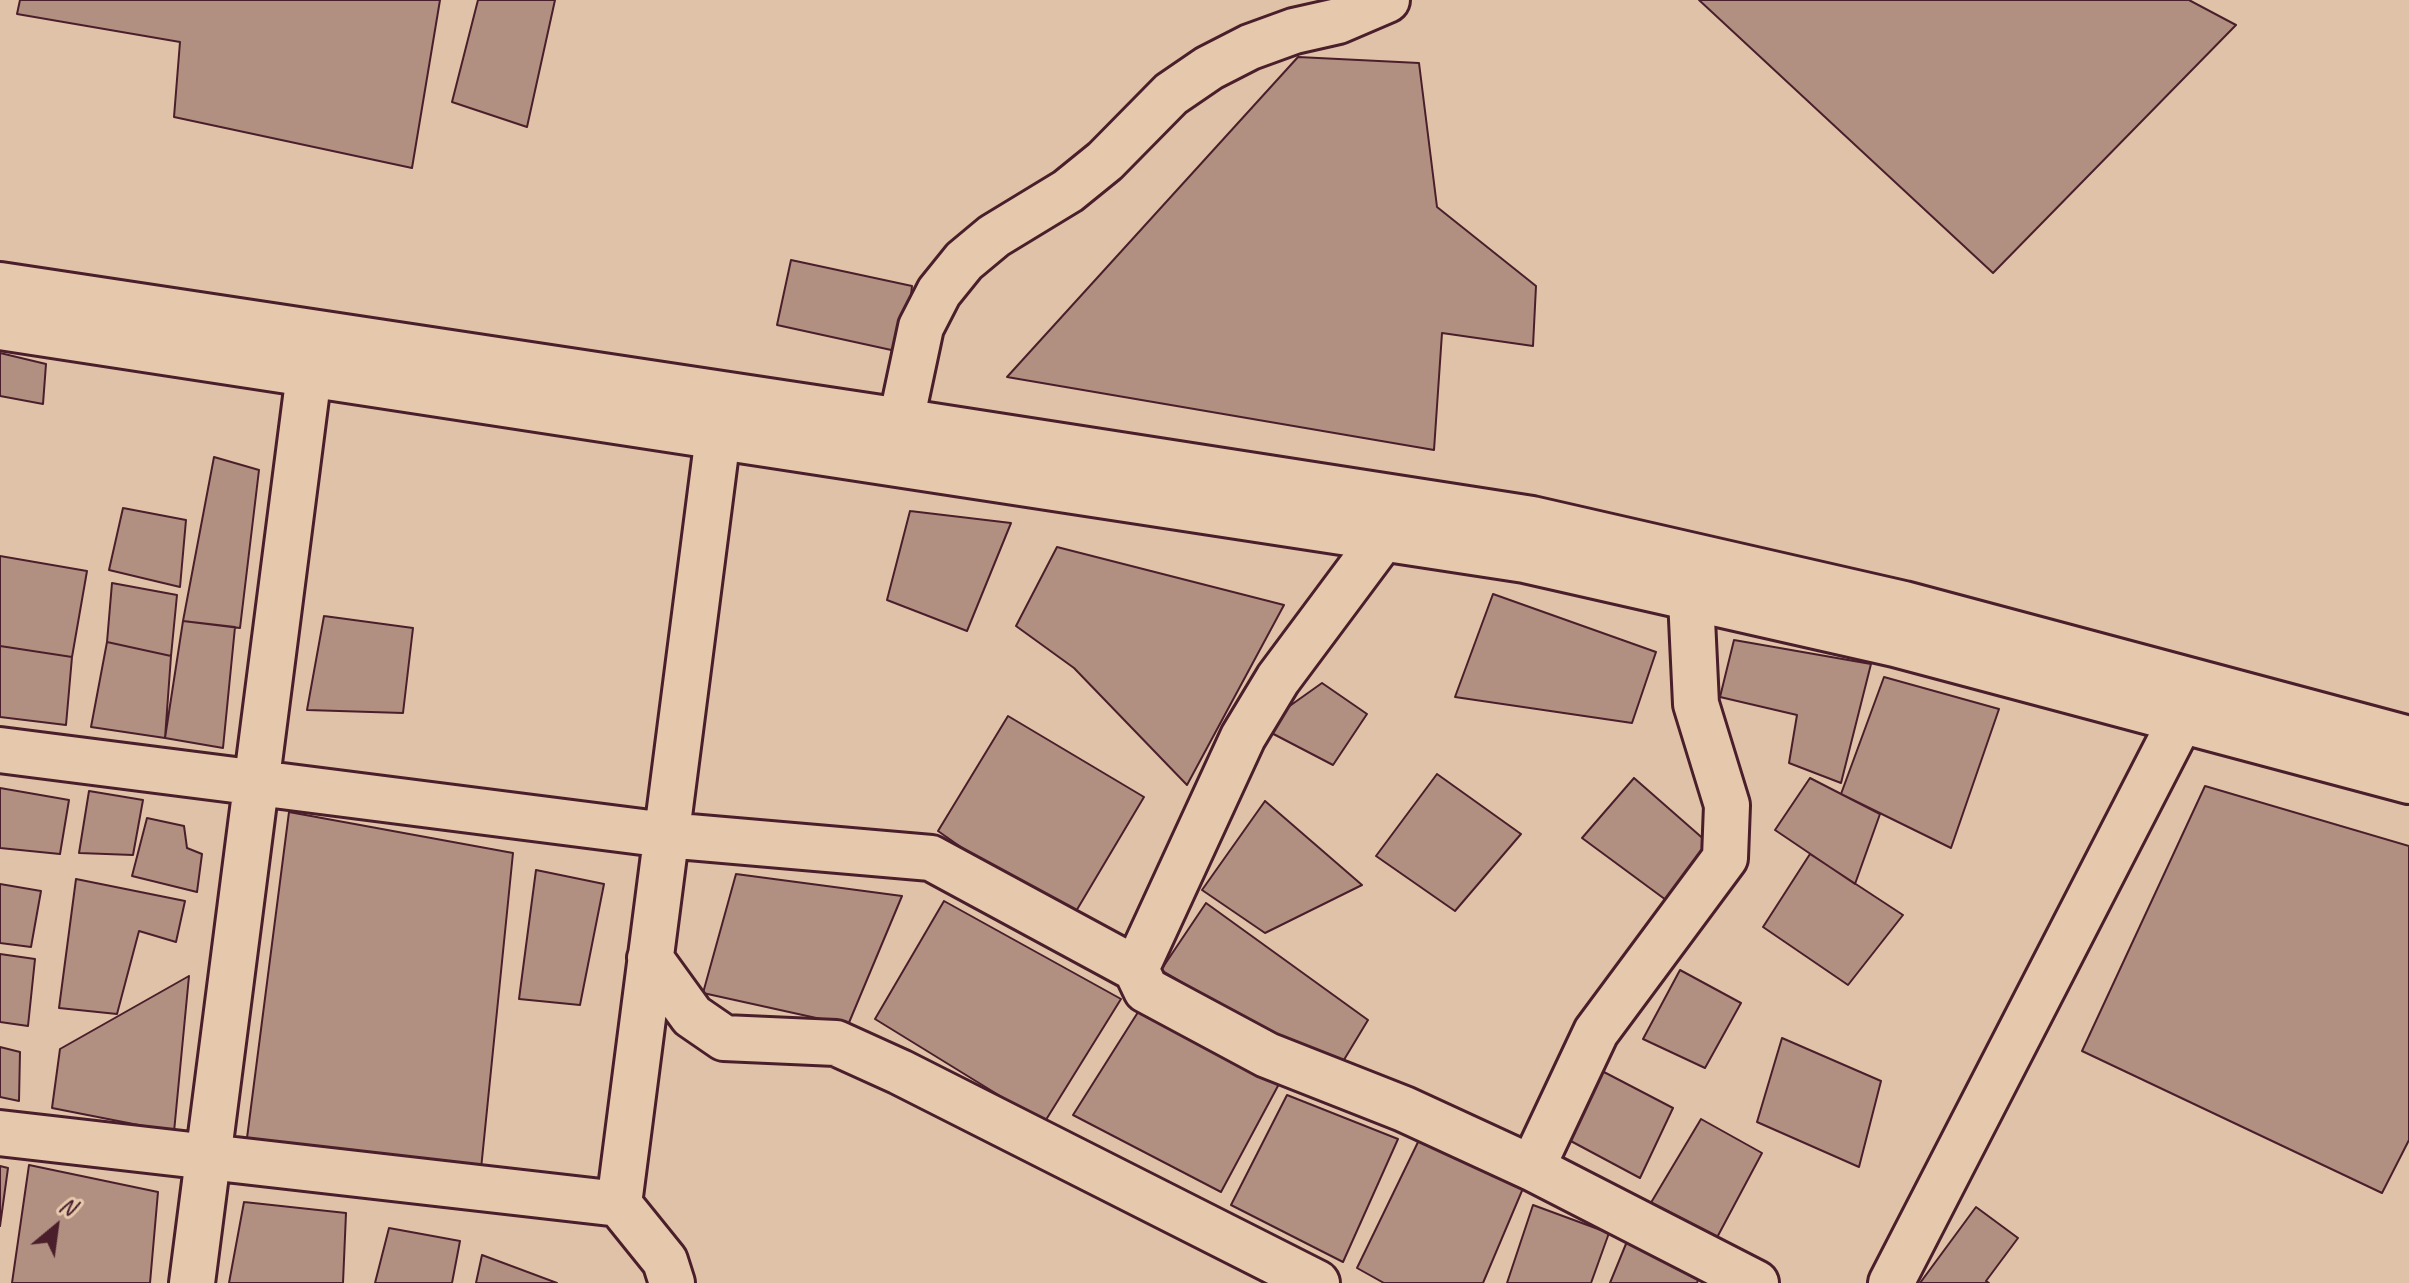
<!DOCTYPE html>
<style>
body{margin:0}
#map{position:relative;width:2409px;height:1283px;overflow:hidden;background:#e0c2a8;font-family:Caveat,sans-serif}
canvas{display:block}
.north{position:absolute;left:16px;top:1187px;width:80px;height:80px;-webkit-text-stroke:6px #e6c9ad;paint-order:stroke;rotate:29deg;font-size:22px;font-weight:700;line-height:32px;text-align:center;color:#4a1f2b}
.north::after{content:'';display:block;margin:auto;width:28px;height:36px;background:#4a1f2b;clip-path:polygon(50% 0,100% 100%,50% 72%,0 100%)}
</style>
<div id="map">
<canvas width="2409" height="1283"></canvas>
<div class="north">N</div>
</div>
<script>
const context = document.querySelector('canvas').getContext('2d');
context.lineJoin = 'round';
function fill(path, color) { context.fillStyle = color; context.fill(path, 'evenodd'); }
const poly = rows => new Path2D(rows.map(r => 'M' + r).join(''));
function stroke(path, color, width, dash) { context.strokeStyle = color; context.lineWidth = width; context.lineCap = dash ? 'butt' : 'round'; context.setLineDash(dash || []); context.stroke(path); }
const building = poly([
 [20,0,440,0,412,168,174,117,180,42,17,14,20,0],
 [478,0,555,0,527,127,452,102,478,0],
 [1699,0,2189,0,2236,25,1993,273,1699,0],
 [1298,57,1419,63,1437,207,1536,286,1533,346,1442,333,1434,450,1007,377,1298,57],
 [791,260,912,286,905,353,777,325,791,260],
 [0,353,46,364,43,404,0,396,0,353],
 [214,457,259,470,240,628,183,621,214,457],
 [123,508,186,520,180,587,109,570,123,508],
 [910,511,1011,523,967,631,887,600,910,511],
 [1057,547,1284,605,1187,785,1074,668,1016,626,1057,547],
 [0,556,87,571,72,657,0,646,0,556],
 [112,583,177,595,171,656,107,642,112,583],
 [1493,594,1656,652,1632,723,1455,697,1493,594],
 [324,616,413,628,403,713,307,710,324,616],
 [183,621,235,627,223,748,165,738,183,621],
 [1734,640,1871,664,1841,783,1789,763,1797,715,1720,697,1734,640],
 [107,642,171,656,165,738,91,727,107,642],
 [0,646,72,657,66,725,0,717,0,646],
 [1884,677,1999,709,1951,848,1841,794,1884,677],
 [1322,683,1367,714,1333,765,1260,727,1322,683],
 [1008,716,1144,797,1069,923,938,831,1008,716],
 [1437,774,1521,834,1455,911,1376,856,1437,774],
 [1634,778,1707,842,1666,900,1582,838,1634,778],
 [1810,778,1880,814,1855,884,1775,830,1810,778],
 [2205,786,2409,846,2409,1140,2382,1193,2082,1051,2205,786],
 [0,788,69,800,60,854,0,848,0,788],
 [89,791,143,800,133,855,79,853,89,791],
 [1265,801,1362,885,1265,933,1202,890,1265,801],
 [289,812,513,853,481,1169,247,1138,289,812],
 [147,818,184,826,187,848,202,854,197,892,132,876,147,818],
 [1810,854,1903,915,1848,985,1763,927,1810,854],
 [536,870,604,884,580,1005,519,999,536,870],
 [736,874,902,896,848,1025,703,993,736,874],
 [76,879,185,901,176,942,139,931,117,1014,59,1008,76,879],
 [0,884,41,891,31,947,0,943,0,884],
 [944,901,1121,999,1044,1123,875,1019,944,901],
 [1206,903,1368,1020,1336,1073,1161,970,1206,903],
 [0,954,35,959,28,1026,0,1022,0,954],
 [1680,970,1741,1003,1705,1068,1643,1039,1680,970],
 [189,976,174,1132,52,1108,60,1049,189,976],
 [1140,1009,1279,1084,1221,1192,1073,1115,1140,1009],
 [1782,1038,1881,1081,1859,1167,1757,1122,1782,1038],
 [0,1047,20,1052,19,1101,0,1097,0,1047],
 [1602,1071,1673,1108,1640,1178,1567,1139,1602,1071],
 [1287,1095,1398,1139,1343,1262,1231,1205,1287,1095],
 [1701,1119,1762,1153,1713,1245,1649,1206,1701,1119],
 [1420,1138,1524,1186,1483,1283,1384,1283,1357,1268,1420,1138],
 [29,1165,158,1192,150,1283,12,1283,29,1165],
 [0,1166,8,1168,0,1226,0,1166],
 [244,1202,346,1213,343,1283,229,1283,244,1202],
 [1533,1205,1609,1233,1591,1283,1507,1283,1533,1205],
 [1976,1207,2018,1238,1986,1281,1989,1283,1920,1283,1976,1207],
 [389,1228,460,1241,452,1283,375,1283,389,1228],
 [1628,1239,1702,1267,1697,1283,1610,1283,1628,1239],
 [482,1255,557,1283,476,1283,482,1255]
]);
const minor = poly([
 [901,421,921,327,939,292,964,261,994,236,1068,191,1105,161,1171,94,1209,68,1250,47,1294,31,1338,21,1387,0],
 [1383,538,1278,679,1243,737,1136,969,1146,990,1267,1055,1404,1109,1532,1168],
 [1691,598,1696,704,1727,805,1725,858,1596,1032,1532,1168,1756,1283],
 [0,750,666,835,931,858,1136,969],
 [650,958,692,1016,724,1038,836,1043,900,1072,1317,1283],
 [0,1133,619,1204,665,1261,672,1283],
 [619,1204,718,436],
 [192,1283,309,374],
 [1891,1283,2181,720]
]);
const tertiary = poly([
 [0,285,901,421,1532,519,1904,604,2409,739],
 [0,327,1525,560,1895,644,2409,781]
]);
fill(building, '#b29081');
stroke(building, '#4a1f2b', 2);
stroke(minor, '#4a1f2b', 50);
stroke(tertiary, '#4a1f2b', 50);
stroke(minor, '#e6c9ad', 44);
stroke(tertiary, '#e6c9ad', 44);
</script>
